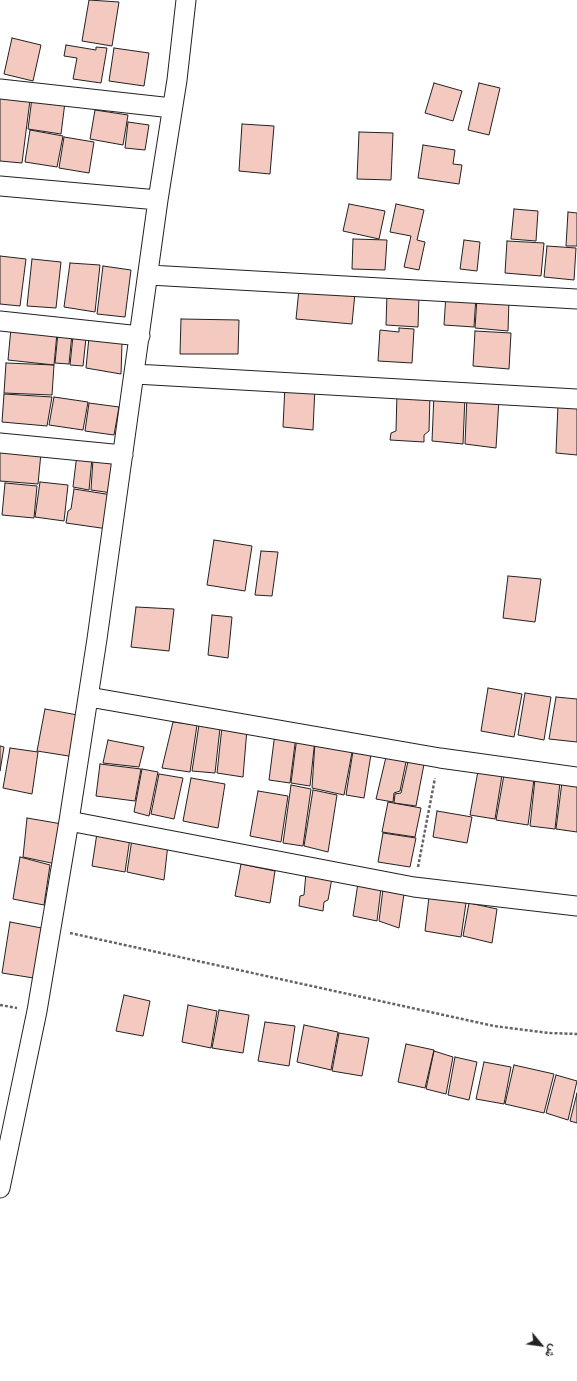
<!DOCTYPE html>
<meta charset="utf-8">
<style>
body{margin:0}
#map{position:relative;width:577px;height:1381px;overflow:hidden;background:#fff;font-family:Commissioner,Vazirmatn,sans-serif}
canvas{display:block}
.north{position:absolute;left:521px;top:1325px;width:40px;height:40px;-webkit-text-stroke:3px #fff;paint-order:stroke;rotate:119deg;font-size:11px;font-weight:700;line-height:16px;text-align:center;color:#222}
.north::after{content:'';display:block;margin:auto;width:14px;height:18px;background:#222;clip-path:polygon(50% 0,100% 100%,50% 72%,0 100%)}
</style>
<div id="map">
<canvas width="577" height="1381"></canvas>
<div class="north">ش</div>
</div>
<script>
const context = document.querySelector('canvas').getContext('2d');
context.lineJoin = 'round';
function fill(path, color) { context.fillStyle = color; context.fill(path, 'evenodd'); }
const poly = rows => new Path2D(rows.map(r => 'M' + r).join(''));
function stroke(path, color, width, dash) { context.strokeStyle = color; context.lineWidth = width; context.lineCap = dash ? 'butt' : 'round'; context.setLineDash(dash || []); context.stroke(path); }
const building = poly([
 [89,0,119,2,112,46,82,41,89,0],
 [12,38,41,45,33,81,4,74,12,38],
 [66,45,96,50,96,47,107,48,101,83,73,79,77,58,64,56,66,45],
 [114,48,149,53,144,86,109,81,114,48],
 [434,83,462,91,453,121,425,113,434,83],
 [479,83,500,88,489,135,468,130,479,83],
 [0,95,30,100,22,163,0,161,0,95],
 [32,98,65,102,61,134,28,129,32,98],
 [95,110,128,115,123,145,90,139,95,110],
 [128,122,149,125,145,150,125,148,128,122],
 [242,124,274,126,270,174,239,171,242,124],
 [30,130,63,136,57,167,25,162,30,130],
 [359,132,393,133,391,180,357,179,359,132],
 [64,137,94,142,89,173,59,168,64,137],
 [423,145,455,150,453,164,462,165,459,184,418,178,423,145],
 [349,204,385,211,379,239,343,231,349,204],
 [396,204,424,210,417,240,425,242,419,270,404,267,411,236,390,232,396,204],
 [514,209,538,211,536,241,511,239,514,209],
 [568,212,577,213,577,246,566,246,568,212],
 [353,239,387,240,385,270,352,269,353,239],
 [464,240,480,242,477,271,460,269,464,240],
 [507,241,544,243,541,276,505,273,507,241],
 [547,246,576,248,574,280,544,277,547,246],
 [0,256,26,259,20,306,0,304,0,256],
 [32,259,61,262,56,308,27,306,32,259],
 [70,263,100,265,95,312,64,307,70,263],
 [103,266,131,270,125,317,97,314,103,266],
 [299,289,355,293,352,324,296,319,299,289],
 [387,293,419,295,418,327,386,325,387,293],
 [446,294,476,296,474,327,444,325,446,294],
 [477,298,509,300,508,331,475,328,477,298],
 [181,319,239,320,238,354,180,354,181,319],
 [11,328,57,333,54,365,8,360,11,328],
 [399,328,414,329,412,363,378,361,380,330,399,332,399,328],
 [475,331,511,333,509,369,473,366,475,331],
 [58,333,72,334,69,364,55,363,58,333],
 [73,336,86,338,83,366,70,365,73,336],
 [89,337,122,343,121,374,86,368,89,337],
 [6,363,54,365,52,395,4,393,6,363],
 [285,385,315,387,313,430,283,427,285,385],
 [397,393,430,395,429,431,424,435,424,442,390,440,391,433,396,431,397,393],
 [4,394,52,397,47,426,2,422,4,394],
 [434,394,465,396,463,444,432,441,434,394],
 [467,396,499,399,496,448,465,444,467,396],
 [54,397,88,402,83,430,49,425,54,397],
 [89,403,119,407,114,435,85,431,89,403],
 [558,404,577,406,577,455,556,453,558,404],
 [0,448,41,453,38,484,0,481,0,448],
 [77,454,92,458,89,490,73,487,77,454],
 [93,459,114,463,112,493,91,490,93,459],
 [40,482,68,485,64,521,35,517,40,482],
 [5,483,37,486,34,518,2,515,5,483],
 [74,489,112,495,108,529,66,523,68,511,71,509,74,489],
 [214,540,252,546,245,591,207,585,214,540],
 [261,551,278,552,272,596,255,595,261,551],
 [508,576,541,579,535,622,503,618,508,576],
 [136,607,174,609,169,651,131,647,136,607],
 [212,615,232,617,228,658,208,655,212,615],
 [488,688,522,694,514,737,481,731,488,688],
 [525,693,551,697,544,740,518,735,525,693],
 [556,697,577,699,577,742,549,739,556,697],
 [45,709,83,716,75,757,37,751,45,709],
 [173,722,197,725,190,772,162,768,173,722],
 [199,725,220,728,215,773,192,771,199,725],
 [222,727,247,729,243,777,217,773,222,727],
 [275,733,296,736,290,783,269,780,275,733],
 [297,737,315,739,310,786,291,783,297,737],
 [108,740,144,747,139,767,103,763,108,740],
 [315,742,353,747,344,795,312,788,315,742],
 [354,745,372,748,364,798,346,795,354,745],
 [0,746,4,747,0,771,0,746],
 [10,748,38,752,32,794,3,788,10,748],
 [387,753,407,757,400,791,394,793,393,802,376,799,387,753],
 [409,757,425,759,416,806,394,803,395,794,401,793,409,757],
 [100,764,141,769,135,801,96,796,100,764],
 [142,769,158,772,149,816,134,812,142,769],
 [478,771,502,775,495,819,470,815,478,771],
 [159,774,183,778,174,819,151,814,159,774],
 [504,775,534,779,528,825,496,820,504,775],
 [191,778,225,784,218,828,183,821,191,778],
 [535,779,560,782,555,829,530,826,535,779],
 [562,782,577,784,577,832,556,829,562,782],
 [291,785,311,789,303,846,283,843,291,785],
 [313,790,337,795,328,852,304,846,313,790],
 [258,791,288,796,281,842,250,836,258,791],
 [388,802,421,808,415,837,382,832,388,802],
 [437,811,472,817,467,843,433,837,437,811],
 [27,818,62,824,56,864,23,857,27,818],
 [97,833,130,838,125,872,92,866,97,833],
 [383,833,416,838,410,867,378,862,383,833],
 [132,839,168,844,164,880,127,872,132,839],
 [20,857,50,865,44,905,13,899,20,857],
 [241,864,275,871,270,903,235,896,241,864],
 [306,873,332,878,328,900,324,902,323,911,299,906,300,896,304,895,306,873],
 [358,883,381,888,377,921,353,916,358,883],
 [383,889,404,894,399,928,379,921,383,889],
 [429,897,466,903,461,937,425,931,429,897],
 [469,903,497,909,492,943,463,936,469,903],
 [10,922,47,929,40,979,2,973,10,922],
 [124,995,150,1001,143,1036,116,1031,124,995],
 [188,1005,217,1011,211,1048,182,1042,188,1005],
 [219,1010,249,1015,243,1053,212,1048,219,1010],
 [265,1022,295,1026,289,1066,258,1061,265,1022],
 [304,1025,338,1032,331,1070,297,1062,304,1025],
 [339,1033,369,1038,362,1076,332,1071,339,1033],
 [406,1044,434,1050,425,1088,398,1082,406,1044],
 [434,1051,453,1057,446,1094,426,1089,434,1051],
 [455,1057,477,1062,469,1100,448,1095,455,1057],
 [484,1062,511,1067,504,1104,476,1099,484,1062],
 [514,1065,554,1074,544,1113,505,1104,514,1065],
 [556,1075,577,1081,568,1120,546,1113,556,1075],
 [577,1093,577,1123,570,1121,577,1093]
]);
const path = poly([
 [418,867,435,778],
 [70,933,494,1026,549,1033,577,1034],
 [0,1005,17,1008]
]);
const minor = poly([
 [0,89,172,108],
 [0,186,158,200],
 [149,275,577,299],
 [0,321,140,336],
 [135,374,577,399],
 [0,443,123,455],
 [89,697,440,758,577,777],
 [69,821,414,887,577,906],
 [0,1188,37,1011,69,821,97,639,158,200,177,80,186,0]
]);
fill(building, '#f3c9c0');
stroke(building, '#222', 1);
stroke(minor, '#222', 21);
stroke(path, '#646464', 2.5, [3, 2]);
stroke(minor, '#fff', 19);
</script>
